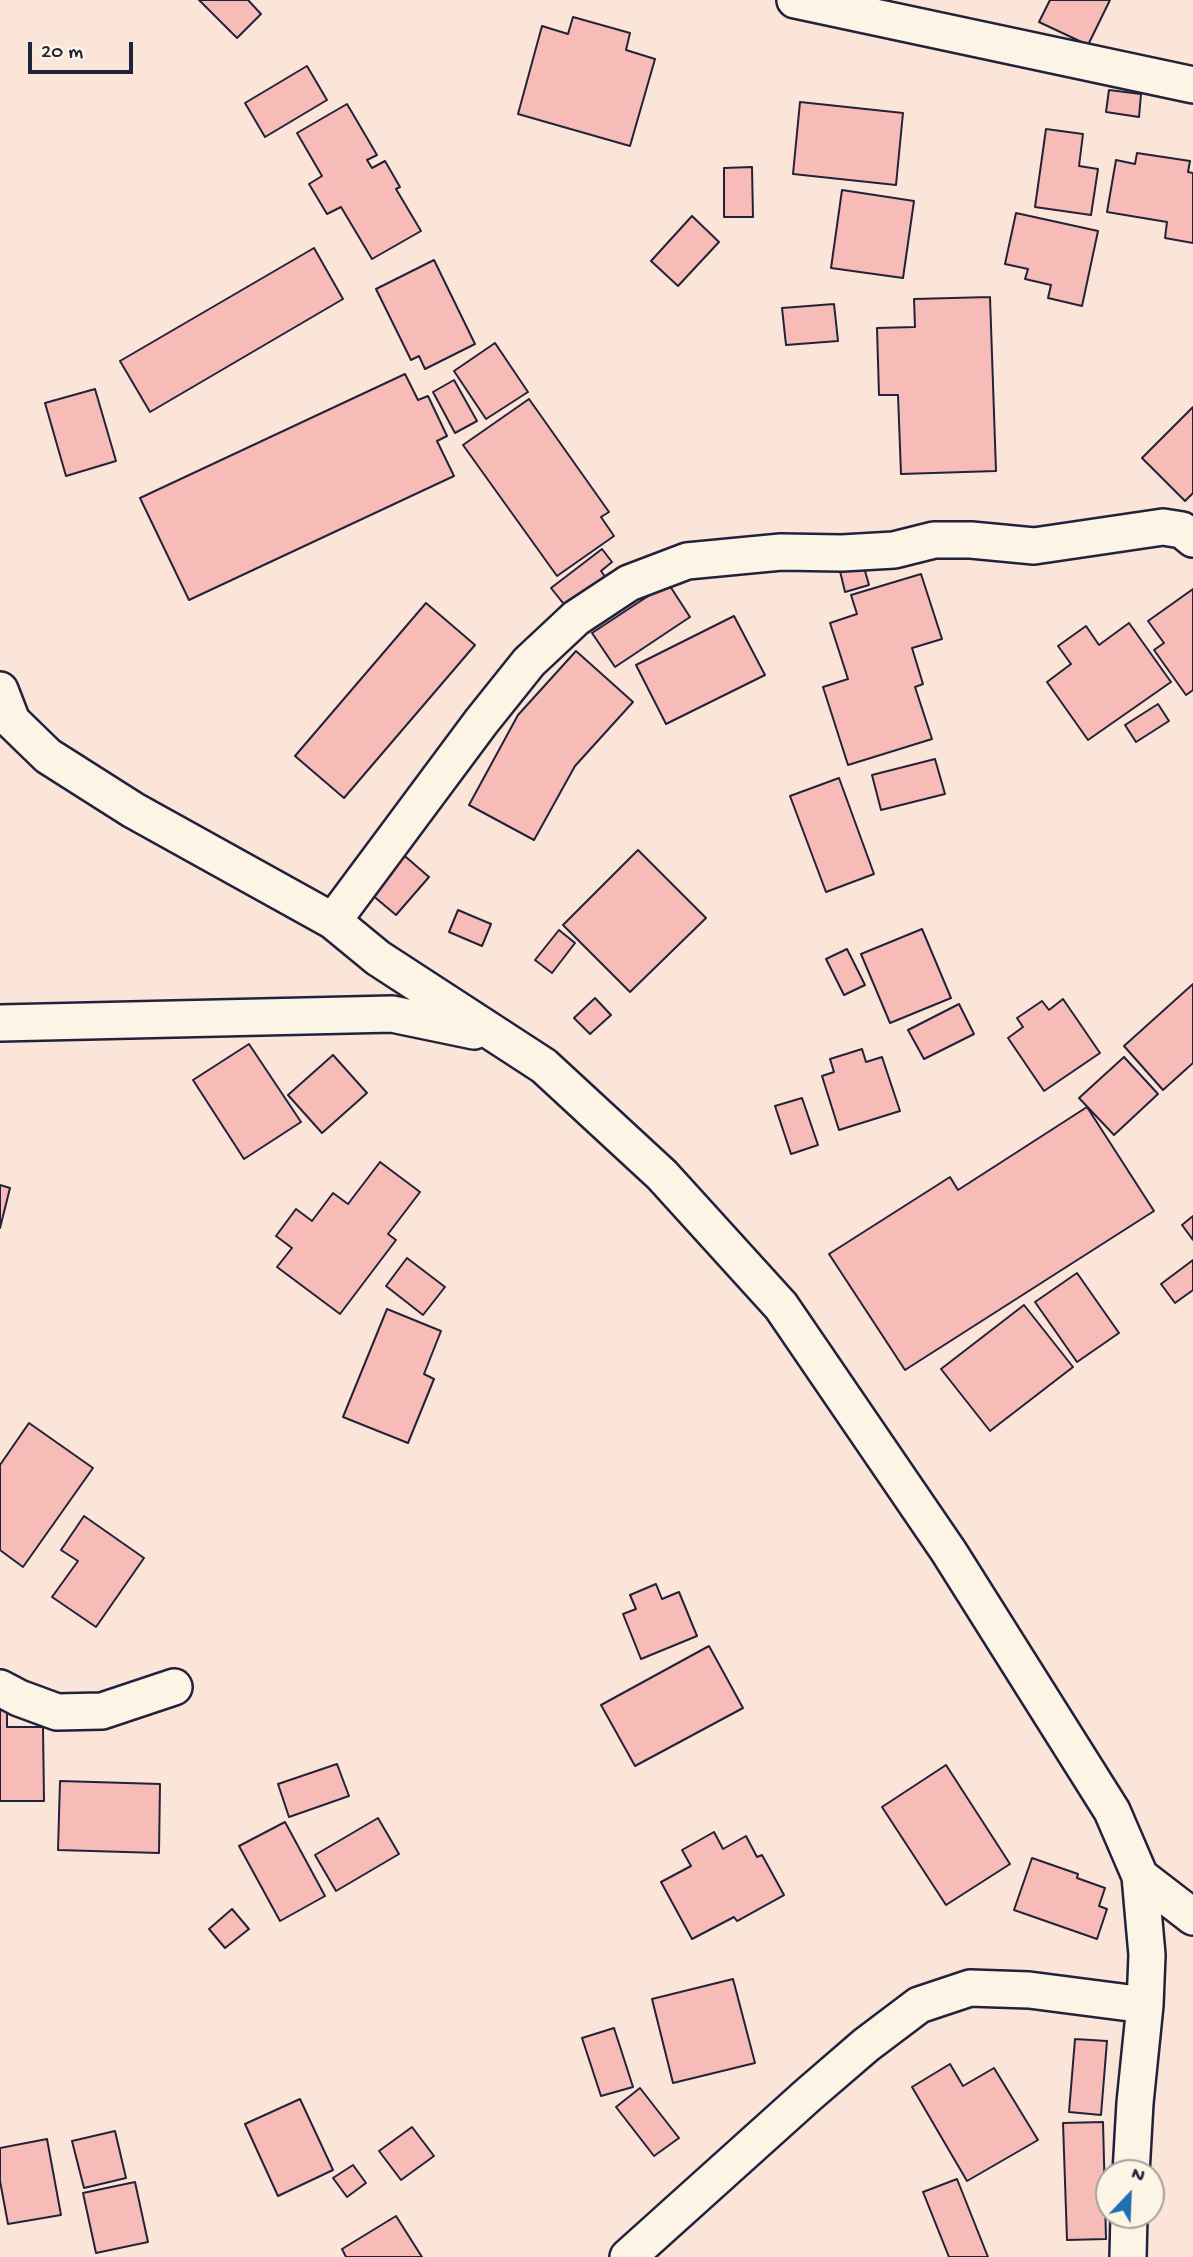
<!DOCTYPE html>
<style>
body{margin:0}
#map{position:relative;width:1193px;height:2257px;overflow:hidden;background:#fbe4d8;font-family:"Gochi Hand",sans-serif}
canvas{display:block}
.north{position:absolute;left:1095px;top:2159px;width:70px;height:70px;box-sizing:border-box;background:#fcf5e5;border:2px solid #a5a1a1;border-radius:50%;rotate:23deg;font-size:19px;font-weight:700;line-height:28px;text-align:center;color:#22223b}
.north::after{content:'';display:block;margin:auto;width:24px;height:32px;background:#1f6fb2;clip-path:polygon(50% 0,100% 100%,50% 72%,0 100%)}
.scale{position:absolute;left:28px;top:42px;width:105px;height:32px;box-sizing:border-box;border:4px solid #22223b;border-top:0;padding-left:9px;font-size:21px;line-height:24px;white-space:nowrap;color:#22223b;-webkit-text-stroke:5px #fcf5e5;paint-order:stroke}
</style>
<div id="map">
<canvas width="1193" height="2257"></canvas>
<div class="north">N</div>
<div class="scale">20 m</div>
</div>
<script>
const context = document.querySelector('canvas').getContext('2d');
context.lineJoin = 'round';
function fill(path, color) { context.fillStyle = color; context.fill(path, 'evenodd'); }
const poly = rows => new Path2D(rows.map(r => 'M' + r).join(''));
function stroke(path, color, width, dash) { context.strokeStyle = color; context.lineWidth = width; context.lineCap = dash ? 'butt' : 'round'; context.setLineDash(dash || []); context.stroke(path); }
const building = poly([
 [199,0,248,0,261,14,237,38,199,0],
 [1050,0,1110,0,1088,45,1039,22,1050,0],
 [573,17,630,33,626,50,655,59,630,146,518,114,542,26,568,34,573,17],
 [307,66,327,100,265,137,245,103,307,66],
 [1109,90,1141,94,1139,117,1106,112,1109,90],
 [800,102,903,113,896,185,793,174,800,102],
 [347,104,377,155,367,160,372,168,385,161,400,187,396,189,421,231,372,259,341,207,327,214,309,184,322,176,297,133,347,104],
 [1046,129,1083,134,1079,166,1098,169,1091,215,1035,207,1046,129],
 [1137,153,1190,161,1188,172,1193,173,1193,243,1165,238,1167,222,1107,212,1116,160,1135,164,1137,153],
 [752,167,753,217,724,217,724,168,752,167],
 [842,190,914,201,903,278,831,268,842,190],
 [1016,213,1098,231,1082,306,1048,298,1051,285,1025,279,1028,269,1005,264,1016,213],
 [692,216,719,242,678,286,651,261,692,216],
 [314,248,343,299,150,412,120,361,314,248],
 [434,260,475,344,425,369,419,356,411,360,376,289,434,260],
 [990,297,996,471,901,474,898,395,879,395,877,328,915,327,914,299,990,297],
 [834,304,838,341,786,345,782,308,834,304],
 [495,343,528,392,486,419,454,371,495,343],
 [405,374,418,400,428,396,447,436,437,441,454,476,189,600,140,498,405,374],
 [454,380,477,421,455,433,433,392,454,380],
 [95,389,116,461,66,476,45,403,95,389],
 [529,399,609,512,601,517,614,536,557,576,463,445,529,399],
 [1193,407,1193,493,1185,501,1142,458,1193,407],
 [602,549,612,562,601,571,606,578,567,608,551,588,602,549],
 [863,564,869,585,845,592,840,571,863,564],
 [921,574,942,639,912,648,923,684,915,687,932,739,848,765,823,687,848,679,830,623,857,614,851,595,921,574],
 [668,583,690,617,615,667,592,633,668,583],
 [1193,589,1193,690,1186,695,1154,650,1164,643,1148,621,1193,589],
 [426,603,475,645,344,798,295,756,426,603],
 [734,616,765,675,666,724,636,665,734,616],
 [1129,623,1171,682,1088,740,1047,682,1071,664,1058,646,1086,626,1099,645,1129,623],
 [576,651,633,702,575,766,534,840,469,805,518,715,576,651],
 [1158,704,1169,721,1136,742,1125,725,1158,704],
 [935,759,945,794,881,810,872,775,935,759],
 [839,778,874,874,826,892,790,796,839,778],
 [638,850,706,918,630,992,563,925,638,850],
 [399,851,429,877,396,915,365,889,399,851],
 [458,910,491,924,482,946,449,932,458,910],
 [922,929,951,998,890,1023,861,954,922,929],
 [559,930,575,943,552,973,535,960,559,930],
 [847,949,865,985,844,995,826,959,847,949],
 [1193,984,1193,1063,1163,1090,1124,1046,1193,984],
 [595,998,611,1015,590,1034,574,1018,595,998],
 [1063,999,1100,1053,1044,1091,1008,1038,1023,1027,1017,1018,1042,1001,1049,1010,1063,999],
 [959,1004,974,1034,924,1059,908,1030,959,1004],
 [249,1044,301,1122,244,1159,193,1080,249,1044],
 [862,1049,866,1062,882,1057,900,1111,839,1130,822,1076,834,1072,830,1059,862,1049],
 [333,1055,367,1093,322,1133,288,1095,333,1055],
 [1124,1057,1158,1094,1114,1135,1079,1098,1124,1057],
 [802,1098,818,1145,791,1154,775,1106,802,1098],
 [1087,1107,1154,1211,905,1370,829,1254,950,1177,958,1190,1087,1107],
 [380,1162,420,1192,388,1234,396,1240,340,1314,277,1267,292,1248,276,1236,296,1209,312,1221,333,1193,348,1204,380,1162],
 [0,1185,10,1188,0,1228,0,1185],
 [1193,1216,1193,1240,1182,1225,1193,1216],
 [407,1258,445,1287,423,1315,386,1286,407,1258],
 [1193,1260,1193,1290,1175,1303,1161,1284,1193,1260],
 [1077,1273,1119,1333,1077,1362,1035,1302,1077,1273],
 [1024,1305,1073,1367,990,1431,941,1369,1024,1305],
 [387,1309,441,1331,424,1374,434,1379,408,1443,343,1417,387,1309],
 [29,1423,93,1468,23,1567,0,1550,0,1465,29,1423],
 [84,1516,144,1558,96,1627,52,1597,78,1561,61,1550,84,1516],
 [656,1584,662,1599,679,1592,697,1636,641,1659,623,1614,636,1609,630,1595,656,1584],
 [709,1646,743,1708,635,1766,601,1705,709,1646],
 [0,1706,7,1706,7,1727,43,1727,44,1801,0,1801,0,1706],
 [337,1764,349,1796,289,1817,278,1784,337,1764],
 [946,1765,1010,1864,946,1905,882,1807,946,1765],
 [60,1781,160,1784,159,1853,58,1850,60,1781],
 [378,1818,399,1854,336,1891,315,1855,378,1818],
 [285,1822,325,1896,280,1921,239,1846,285,1822],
 [714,1832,723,1849,746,1836,757,1857,762,1855,784,1895,737,1921,734,1917,692,1939,661,1882,691,1866,682,1850,714,1832],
 [1032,1858,1078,1874,1077,1878,1105,1888,1099,1906,1107,1909,1097,1939,1014,1910,1032,1858],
 [232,1909,249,1929,225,1948,209,1929,232,1909],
 [733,1979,755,2063,673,2083,652,1999,733,1979],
 [614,2028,633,2087,601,2096,582,2038,614,2028],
 [1075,2039,1107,2041,1101,2115,1069,2112,1075,2039],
 [950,2064,963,2086,994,2068,1038,2140,967,2181,912,2087,950,2064],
 [640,2088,679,2138,654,2156,616,2107,640,2088],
 [300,2099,333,2170,278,2196,245,2124,300,2099],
 [1103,2122,1106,2239,1067,2240,1063,2123,1103,2122],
 [412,2127,434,2156,401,2180,379,2151,412,2127],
 [115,2131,126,2178,84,2188,72,2141,115,2131],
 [47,2139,61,2215,8,2224,0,2181,0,2148,47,2139],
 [353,2165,366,2183,347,2197,333,2178,353,2165],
 [957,2179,988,2257,949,2257,923,2192,957,2179],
 [135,2182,148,2242,96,2253,83,2193,135,2182],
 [396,2216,422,2257,346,2257,342,2249,396,2216]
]);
const minor = poly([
 [795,0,1193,85],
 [0,690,12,721,48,756,133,810,333,921,378,958,544,1066,662,1175,781,1306,949,1552,1112,1811,1140,1876,1147,1955,1145,2005,1135,2103,1131,2173],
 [333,921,481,722,529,662,576,618,629,583,687,561,781,552,842,553,894,550,934,540,971,540,1034,546,1163,527,1182,530,1193,539],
 [0,1023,392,1014,474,1031],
 [0,1688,19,1698,57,1712,102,1711,174,1687],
 [1140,1876,1193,1917],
 [628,2257,808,2095,866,2045,919,2005,970,1988,1029,1990,1145,2005],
 [1128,2257,1129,2215]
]);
fill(building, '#f8bcb8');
stroke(building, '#22223b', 2);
stroke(minor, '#22223b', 40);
stroke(minor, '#fcf5e5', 35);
</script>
